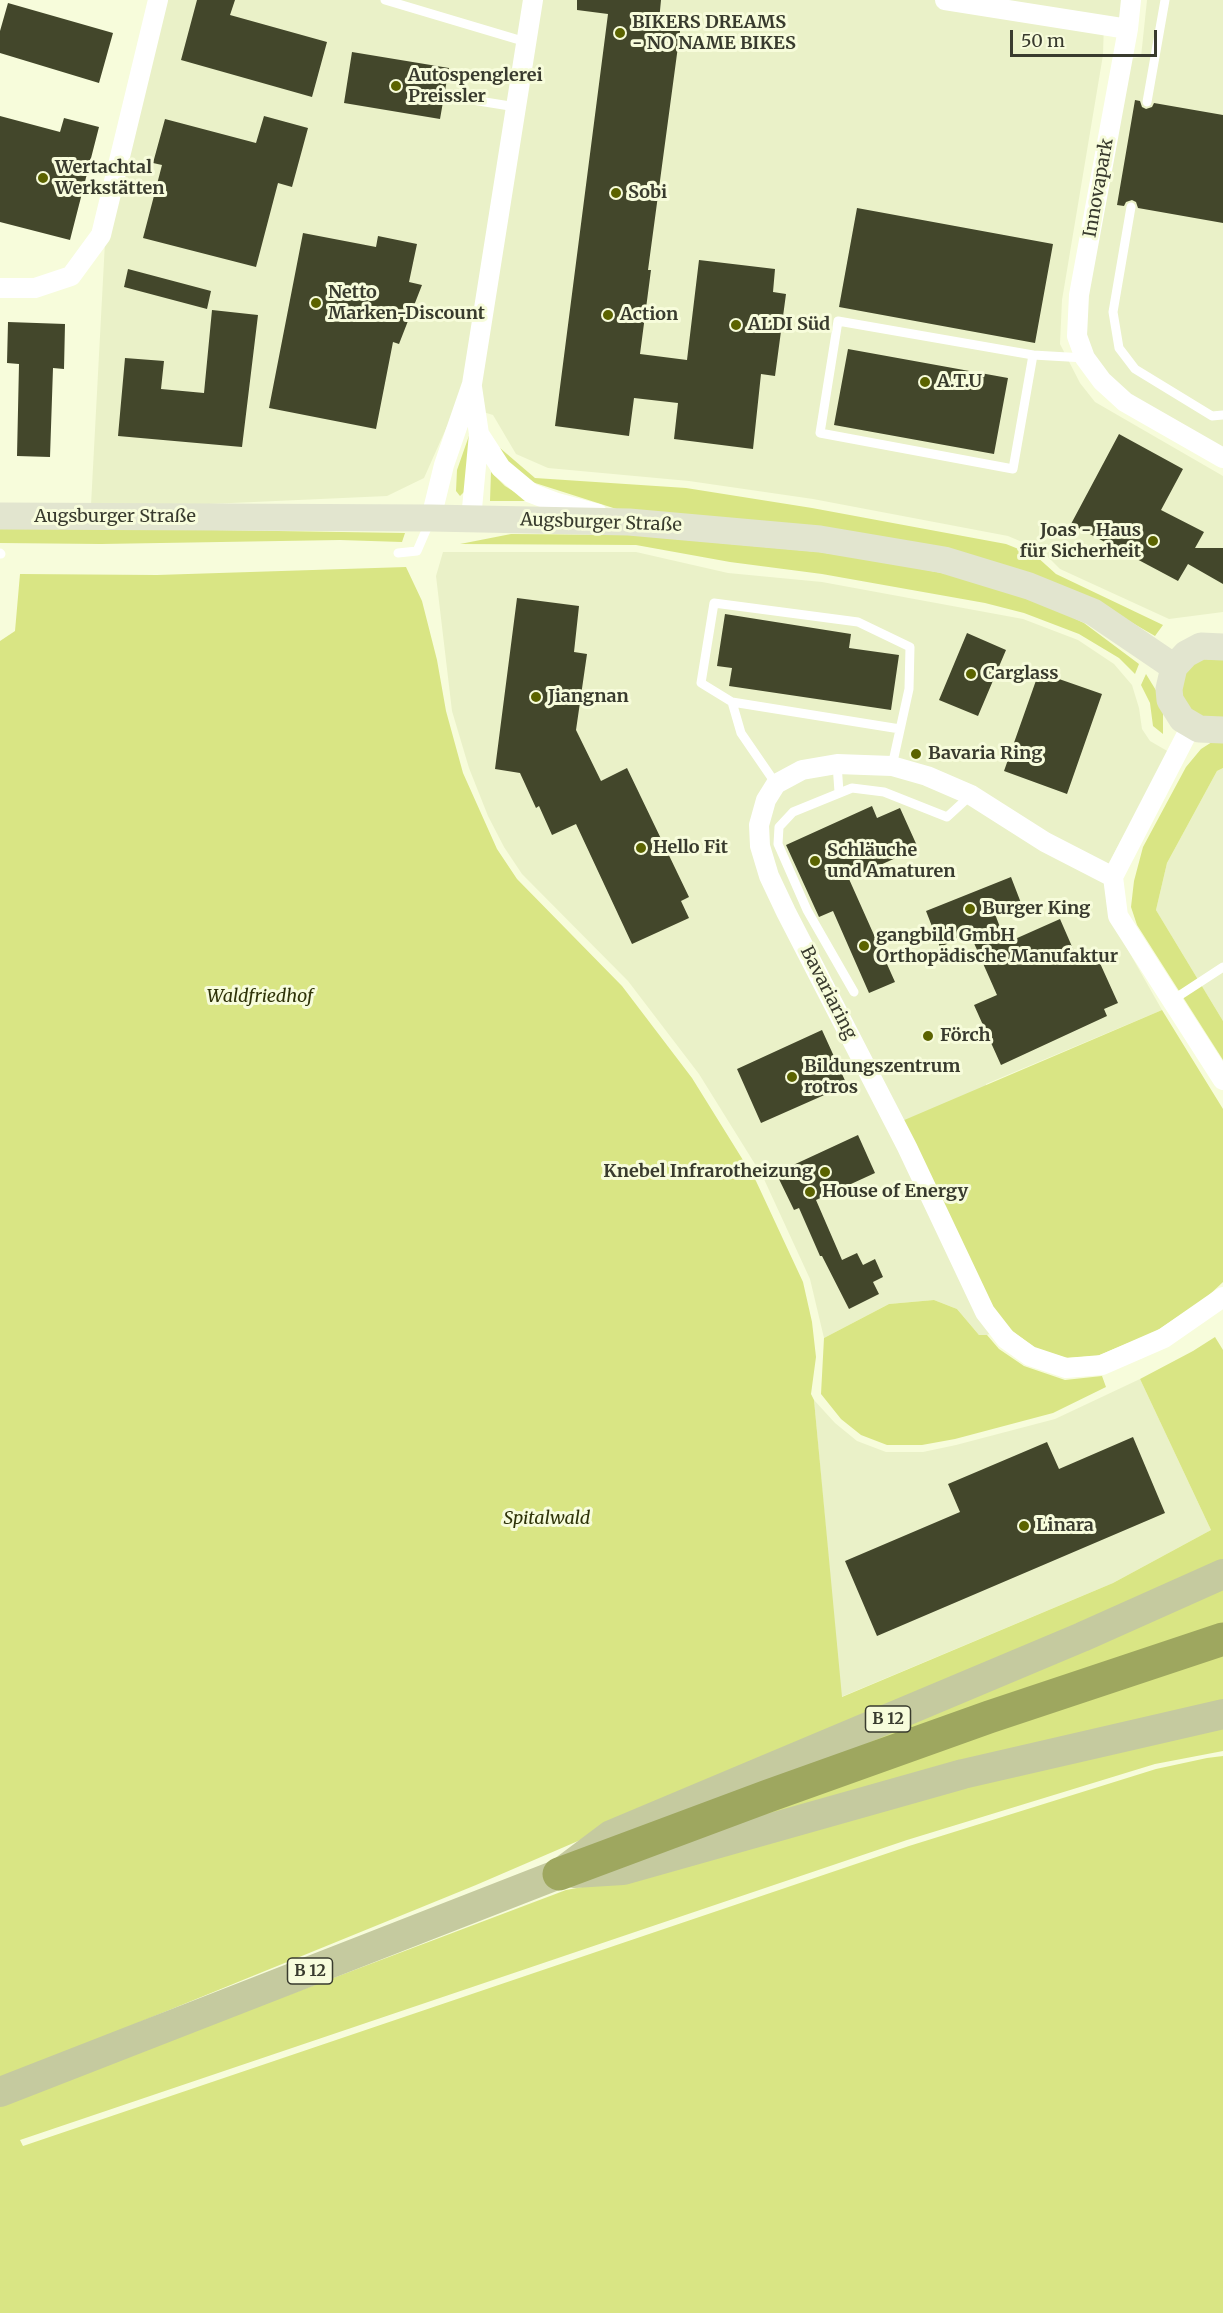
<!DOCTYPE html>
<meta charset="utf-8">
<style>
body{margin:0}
#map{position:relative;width:1223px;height:2313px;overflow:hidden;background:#f7fcdb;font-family:Merriweather,serif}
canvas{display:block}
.scale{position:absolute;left:1010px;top:30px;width:147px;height:27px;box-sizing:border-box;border:3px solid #393b2e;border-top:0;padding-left:8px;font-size:18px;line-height:21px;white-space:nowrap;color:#393b2e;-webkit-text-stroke:4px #f7fcdb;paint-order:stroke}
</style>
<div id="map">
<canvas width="1223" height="2313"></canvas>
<div class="scale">50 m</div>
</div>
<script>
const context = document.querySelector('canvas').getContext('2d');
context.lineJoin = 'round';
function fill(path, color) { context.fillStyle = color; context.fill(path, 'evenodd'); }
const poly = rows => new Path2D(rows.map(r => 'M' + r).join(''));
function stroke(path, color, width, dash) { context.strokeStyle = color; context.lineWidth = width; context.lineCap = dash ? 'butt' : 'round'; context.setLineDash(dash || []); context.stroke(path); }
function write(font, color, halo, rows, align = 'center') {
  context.font = font + ' Merriweather,serif'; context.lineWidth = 6; context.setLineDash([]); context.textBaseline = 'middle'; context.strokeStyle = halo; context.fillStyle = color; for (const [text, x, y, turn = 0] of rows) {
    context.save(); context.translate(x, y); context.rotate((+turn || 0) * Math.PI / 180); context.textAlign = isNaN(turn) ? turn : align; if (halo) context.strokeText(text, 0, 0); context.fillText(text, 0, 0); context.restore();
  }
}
const built = poly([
 [163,0,1123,0,1122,21,1104,21,1103,55,1062,300,1060,344,1080,383,1095,402,1223,476,1223,612,1169,619,1060,569,1041,550,1008,536,813,499,689,481,548,468,516,454,493,415,457,404,424,478,387,496,187,505,91,505,105,242],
 [1147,0,1223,0,1223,452,1130,397,1092,357,1085,336,1087,298,1128,59,1141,57],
 [443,552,636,552,728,573,822,582,1023,619,1078,640,1114,664,1132,685,1139,708,1142,729,1150,741,1169,752,1105,870,1111,920,1162,1010,986,1084,1006,1326,987,1335,979,1335,957,1309,934,1300,889,1304,824,1338,810,1279,763,1177,699,1074,628,981,522,874,504,847,488,816,469,768,452,711,436,576],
 [1223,768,1223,1021,1156,910,1167,863,1217,771],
 [1140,1379,1211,1530,1113,1583,841,1697,814,1400,835,1423,857,1441,886,1452,923,1452,956,1445,1055,1419]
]);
const green = poly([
 [471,430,468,488,460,496,456,491,457,470],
 [500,448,535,478,686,488,812,508,1006,544,1036,556,1056,574,1163,625,1155,636,1098,603,629,513,532,482,508,464],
 [491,472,505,486,529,501,490,501],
 [0,527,86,528,405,533,402,542,340,540,101,544,0,543],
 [511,534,631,535,819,552,941,571,1024,594,1084,623,1139,664,1135,674,1119,658,1079,634,1024,613,985,603,822,574,730,562,636,545,460,544],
 [406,567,422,601,437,660,446,711,463,773,497,849,517,879,622,986,692,1078,756,1181,803,1282,812,1322,816,1357,811,1394,814,1400,842,1697,1113,1583,1211,1530,1140,1379,1193,1351,1215,1337,1223,1350,1223,1563,476,1885,0,2079,0,641,15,631,20,574,157,575],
 [1201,659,1223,660,1223,718,1195,716,1182,701,1180,681,1185,671],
 [1146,674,1157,692,1163,713,1163,734,1153,726,1150,703,1141,685],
 [1223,739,1223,768,1217,771,1167,863,1156,910,1223,1021,1223,1060,1137,925,1131,907,1134,881,1143,847,1186,767,1201,749,1212,742],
 [1162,1010,1223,1109,1223,1282,1206,1298,1155,1332,1097,1356,1066,1358,1035,1348,1006,1326,993,1309,902,1121],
 [934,1300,957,1309,979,1335,987,1335,999,1349,1024,1366,1065,1380,1102,1376,1106,1387,1053,1413,955,1439,922,1445,887,1445,861,1435,841,1419,821,1394,824,1338,889,1304],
 [1223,1585,1223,1628,786,1778],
 [1223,1654,1223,1708,695,1842,775,1805],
 [1223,1722,1223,1751,1155,1764,907,1840,20,2140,23,2146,909,1846,1156,1769,1207,1758,1223,1756,1223,2313,0,2313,0,2104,566,1890,626,1879,778,1832]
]);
const building = poly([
 [197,0,235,0,230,15,327,42,312,97,181,60],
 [577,0,661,0,659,21,681,24,648,270,651,270,640,354,687,360,699,260,775,269,773,292,786,294,775,376,761,374,753,449,674,439,678,403,634,398,629,436,555,426,608,14,577,10],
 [8,3,113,33,99,83,0,53,0,31],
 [352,52,449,68,440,119,344,103],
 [1135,100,1140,101,1142,107,1146,109,1152,107,1154,103,1223,115,1223,223,1138,208,1136,202,1132,200,1126,202,1124,206,1117,205],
 [0,116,60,132,64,118,99,127,70,240,0,222],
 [264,116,308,128,292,187,278,183,256,267,143,238,162,165,153,163,165,119,256,143],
 [857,208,1053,244,1035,343,839,307],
 [303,233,376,247,378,236,417,244,409,282,422,285,399,344,393,342,376,429,269,408],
 [128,269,211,291,207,309,124,287],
 [212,310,258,315,242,447,118,436,125,358,164,361,161,389,204,393],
 [8,322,65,324,64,369,53,368,50,457,17,456,19,364,7,363],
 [848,349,1008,378,994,454,834,425],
 [1119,434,1183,469,1161,510,1204,532,1195,548,1223,548,1223,584,1188,564,1178,581,1071,524],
 [517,598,579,606,574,652,587,654,576,730,601,781,627,768,689,897,681,901,689,918,632,944,576,824,552,835,539,806,536,808,520,773,495,769],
 [725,614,851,634,849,648,899,655,891,710,729,686,732,668,717,666],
 [967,633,1006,650,978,716,939,700],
 [1039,672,1102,694,1067,794,1004,771],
 [872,806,877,818,900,808,918,848,849,879,895,982,869,993,833,911,819,917,786,845],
 [1011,877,1021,903,995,914,1006,943,1060,919,1077,958,1094,950,1118,1003,1104,1009,1107,1016,1001,1065,974,1005,997,995,970,934,940,947,926,911],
 [822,1030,847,1085,761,1123,737,1069],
 [858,1135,875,1173,816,1200,842,1260,857,1253,863,1265,875,1259,883,1277,873,1282,879,1294,849,1309,822,1256,820,1256,799,1208,794,1210,776,1173],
 [1133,1437,1165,1513,877,1636,845,1561,960,1512,948,1484,1047,1442,1059,1469]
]);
const lane = poly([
 [385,0,526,42],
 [454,97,516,107],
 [1147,102,1165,0],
 [1131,207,1113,312,1119,348,1135,369,1212,416,1223,415],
 [1033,355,1013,469,820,433,838,321,1033,355,1085,358],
 [0,553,1,554],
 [398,553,417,551,430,521],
 [732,702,741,733,776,784],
 [837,764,839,792],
 [892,766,909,689,910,647,858,622,714,603,701,683,732,702,900,729],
 [854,992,807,910,778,844,779,827,793,812,852,788,884,792,947,817,971,795],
 [1171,1001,1223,967]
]);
const street = poly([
 [945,0,1128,29,1079,295,1077,336,1085,358,1102,381,1125,402,1223,458],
 [1128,29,1131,0],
 [0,288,35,288,71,276,101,235,158,0],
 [479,434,501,468,531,493,557,503,598,514],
 [431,518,444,465,472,384,533,0],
 [471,519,479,434,472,387],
 [1191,726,1113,877,1118,916,1223,1080],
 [1113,877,1045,842,971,795,927,776,892,766,837,764,802,770,776,784,766,800,759,825,760,846,769,876,786,912,907,1147,985,1312,1006,1339,1030,1356,1066,1368,1102,1365,1164,1338,1223,1297]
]);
const secondary = poly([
 [0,516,431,518,629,522,820,539,944,560,1029,586,1093,612,1174,667],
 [1223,647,1201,646,1186,654,1174,667,1169,689,1170,700,1182,719,1199,729,1223,730]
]);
const primary = poly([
 [574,1873,623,1870,963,1774,1223,1714],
 [0,2092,559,1874,611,1835,1082,1637,1223,1574]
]);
const highway = poly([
 [559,1874,768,1796,989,1717,1223,1639]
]);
const markers = [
 [620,33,6,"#5b6300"],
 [396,86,6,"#5b6300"],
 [43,178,6,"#5b6300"],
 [616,193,6,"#5b6300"],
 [316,303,6,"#5b6300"],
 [608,315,6,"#5b6300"],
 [736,325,6,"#5b6300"],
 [925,382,6,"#5b6300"],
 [1153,541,6,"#5b6300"],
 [971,674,6,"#5b6300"],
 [536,697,6,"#5b6300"],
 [916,754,6,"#5b6300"],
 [641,848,6,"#5b6300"],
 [815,861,6,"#5b6300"],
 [970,909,6,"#5b6300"],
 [864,946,6,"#5b6300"],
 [928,1036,6,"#5b6300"],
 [792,1077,6,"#5b6300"],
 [825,1172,6,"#5b6300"],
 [810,1192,6,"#5b6300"],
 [1024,1526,6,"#5b6300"]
];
const shields = [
 [888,1719,45],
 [310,1971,45]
];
const shieldNames = [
 ["B 12",888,1719],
 ["B 12",310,1971]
];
const poiNames = [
 ["BIKERS DREAMS",632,23],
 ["- NO NAME BIKES",632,44],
 ["Autospenglerei",408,76],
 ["Preissler",408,97],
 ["Wertachtal",55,168],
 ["Werkstätten",55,189],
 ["Sobi",628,193],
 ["Netto",328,293],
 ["Marken-Discount",328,314],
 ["Action",620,315],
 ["ALDI Süd",748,325],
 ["A.T.U",937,382],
 ["Joas - Haus",1141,531,"right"],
 ["für Sicherheit",1141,552,"right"],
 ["Carglass",983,674],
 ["Jiangnan",548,697],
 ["Bavaria Ring",928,754],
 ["Hello Fit",653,848],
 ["Schläuche",827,851],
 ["und Amaturen",827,872],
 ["Burger King",982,909],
 ["gangbild GmbH",876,936],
 ["Orthopädische Manufaktur",876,957],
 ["Förch",940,1036],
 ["Bildungszentrum",804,1067],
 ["rotros",804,1088],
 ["Knebel Infrarotheizung",813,1172,"right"],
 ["House of Energy",822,1192],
 ["Linara",1036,1526]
];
const streetNames = [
 ["Innovapark",1099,188,-80],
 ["Augsburger Straße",115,517],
 ["Augsburger Straße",601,523,2],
 ["Bavariaring",828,993,63]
];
const parkNames = [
 ["Waldfriedhof",260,997],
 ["Spitalwald",547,1519]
];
fill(built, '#eaf1c8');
fill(green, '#d9e584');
fill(building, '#43472b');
stroke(lane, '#fff', 9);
stroke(street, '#fff', 20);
stroke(secondary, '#e2e5cf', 27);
stroke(primary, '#c5ca9f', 30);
stroke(highway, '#9ea75f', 33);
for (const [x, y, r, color] of markers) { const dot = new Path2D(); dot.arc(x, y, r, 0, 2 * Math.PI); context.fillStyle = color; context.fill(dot); stroke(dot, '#f7fcdb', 2); }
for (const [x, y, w] of shields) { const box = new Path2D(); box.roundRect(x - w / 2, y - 13, w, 26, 4.5); context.fillStyle = '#f7fcdb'; context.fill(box); stroke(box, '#393b2e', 1.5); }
write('bold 16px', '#393b2e', null, shieldNames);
write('bold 18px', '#393b2e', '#f7fcdb', poiNames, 'left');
write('18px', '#393b2e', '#f7fcdb', streetNames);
write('italic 18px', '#2f3309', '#f7fcdb', parkNames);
</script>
